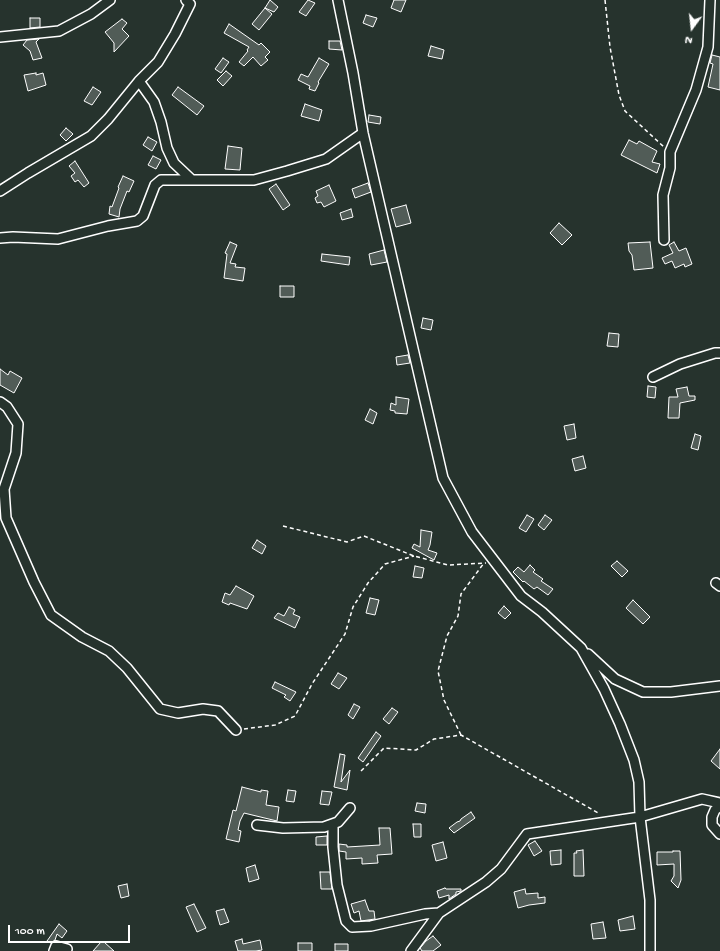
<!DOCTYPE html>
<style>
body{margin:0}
#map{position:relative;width:720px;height:951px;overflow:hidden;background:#26332d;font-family:"Gochi Hand",sans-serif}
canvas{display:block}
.north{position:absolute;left:672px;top:8px;width:40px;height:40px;-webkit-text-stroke:3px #26332d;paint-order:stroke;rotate:195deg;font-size:11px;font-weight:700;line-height:16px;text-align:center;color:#fff}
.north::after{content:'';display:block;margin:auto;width:14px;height:18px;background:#fff;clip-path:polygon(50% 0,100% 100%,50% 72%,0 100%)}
.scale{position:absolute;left:8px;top:925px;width:122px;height:18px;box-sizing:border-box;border:2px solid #fff;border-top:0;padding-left:5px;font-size:12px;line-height:14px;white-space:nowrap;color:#fff;-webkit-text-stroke:3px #26332d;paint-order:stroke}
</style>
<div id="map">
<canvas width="720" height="951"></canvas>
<div class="north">N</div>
<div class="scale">100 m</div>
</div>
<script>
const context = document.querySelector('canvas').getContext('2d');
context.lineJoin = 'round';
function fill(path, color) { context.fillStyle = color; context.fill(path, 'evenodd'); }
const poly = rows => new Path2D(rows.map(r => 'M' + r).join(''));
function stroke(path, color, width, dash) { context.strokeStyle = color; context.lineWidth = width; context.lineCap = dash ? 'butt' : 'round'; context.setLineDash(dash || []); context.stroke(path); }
const building = poly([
 [270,0,278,7,274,12,265,8,270,0],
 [308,0,315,3,306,16,299,12,308,0],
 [394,0,406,0,401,12,391,8,394,0],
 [265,8,272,14,259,30,252,24,265,8],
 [366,15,377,18,373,27,363,23,366,15],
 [30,18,40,18,40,27,30,28,30,18],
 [122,19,127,23,122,29,129,36,114,52,114,43,105,32,122,19],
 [229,24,259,45,261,43,270,52,265,57,268,60,261,66,253,57,244,66,239,62,248,51,247,50,249,47,224,33,229,24],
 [39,39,36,42,42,58,33,60,30,51,23,45,27,40,39,39],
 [329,41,340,41,342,50,329,49,329,41],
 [431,46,444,50,442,59,428,56,431,46],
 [712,55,720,57,720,90,708,87,713,64,710,63,712,55],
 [223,58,229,62,221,73,215,69,223,58],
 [319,58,329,64,318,82,319,83,315,91,309,89,310,86,298,80,301,74,308,77,319,58],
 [226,71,232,76,223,86,217,80,226,71],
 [36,73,36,75,43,73,46,85,28,91,24,75,36,73],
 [93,87,101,92,92,105,84,101,93,87],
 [178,87,204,106,197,115,172,95,178,87],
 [305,104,322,110,319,121,301,116,305,104],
 [369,115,381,117,380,124,368,122,369,115],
 [66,128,73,134,66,141,60,135,66,128],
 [148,137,157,142,152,151,143,145,148,137],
 [629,140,637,144,639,141,657,151,652,162,660,164,657,173,621,155,629,140],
 [228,146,242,148,240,170,225,169,228,146],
 [153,156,161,160,156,169,148,165,153,156],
 [75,161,89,183,84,187,78,180,75,182,71,176,75,173,69,166,75,161],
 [123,176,134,181,129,192,127,191,120,209,119,217,109,214,110,206,112,207,119,188,118,187,123,176],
 [368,183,371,192,355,198,352,189,368,183],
 [276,184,290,205,283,210,269,189,276,184],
 [329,185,336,201,324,207,321,202,317,203,315,198,318,196,316,191,329,185],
 [406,205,411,223,396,227,391,209,406,205],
 [351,209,353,217,342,220,340,213,351,209],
 [559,223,572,235,562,245,550,233,559,223],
 [230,242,237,245,230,263,236,264,235,267,245,268,243,281,224,278,227,254,225,253,230,242],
 [650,242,653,268,634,270,632,255,629,251,628,243,650,242],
 [674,242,679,251,686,248,692,264,685,267,684,264,675,268,672,261,665,264,662,258,673,253,669,245,674,242],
 [384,250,387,262,371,265,369,254,384,250],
 [322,254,350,257,349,265,321,261,322,254],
 [280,286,294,286,294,297,280,297,280,286],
 [423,318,433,320,431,330,421,328,423,318],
 [609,333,619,334,618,347,607,346,609,333],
 [408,355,410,363,397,365,396,357,408,355],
 [0,369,8,375,10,371,22,378,14,393,0,385,0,369],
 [648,386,656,387,655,398,647,397,648,386],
 [687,387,689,396,695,396,695,400,680,403,679,418,668,418,669,397,678,397,676,389,687,387],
 [396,397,409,399,407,414,395,413,395,411,390,410,391,403,396,405,396,397],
 [370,409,377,413,373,424,365,420,370,409],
 [574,424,576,438,567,440,564,426,574,424],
 [695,434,701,436,698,450,691,448,695,434],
 [583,456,586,468,575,471,572,459,583,456],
 [527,515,534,519,526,532,519,528,527,515],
 [545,515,552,520,544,530,538,525,545,515],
 [421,530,432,532,430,545,428,550,437,553,434,560,412,548,414,544,420,547,421,530],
 [257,540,266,546,262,554,252,548,257,540],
 [617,561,628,571,622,577,611,566,617,561],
 [530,565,535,570,533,572,543,579,541,581,553,589,548,595,537,587,534,589,524,581,523,582,513,572,518,567,524,572,530,565],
 [415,566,424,568,422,578,413,577,415,566],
 [236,586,254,596,247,609,230,603,229,605,222,602,225,593,230,595,236,586],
 [370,598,379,600,375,615,366,613,370,598],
 [633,600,650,617,643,624,626,608,633,600],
 [504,606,511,613,505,619,498,613,504,606],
 [289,607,295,610,293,614,300,617,295,628,274,618,278,613,284,616,289,607],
 [338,673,347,678,339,689,331,684,338,673],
 [275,682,296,692,290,701,284,697,286,695,272,688,275,682],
 [354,704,360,707,353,719,348,715,354,704],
 [392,708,398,712,389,724,383,719,392,708],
 [376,732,381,736,363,762,358,758,376,732],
 [720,749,720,769,711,761,720,749],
 [340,754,345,755,341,782,350,770,347,790,334,787,340,754],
 [242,787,261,792,261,790,268,791,266,805,279,807,277,821,244,813,240,821,238,830,241,831,239,842,226,839,233,810,236,811,242,787],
 [288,790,296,791,294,802,286,801,288,790],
 [322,791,332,792,329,805,320,804,322,791],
 [417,803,426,804,425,813,415,811,417,803],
 [471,812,475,818,454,833,449,828,457,822,460,821,461,819,471,812],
 [413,824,421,824,421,837,414,837,413,824],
 [379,828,390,828,392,854,377,855,378,863,362,864,362,858,346,859,346,852,339,851,339,844,347,845,347,847,380,845,379,828],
 [327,836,327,845,316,845,316,837,327,836],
 [535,841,542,851,534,856,528,845,535,841],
 [443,842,447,858,436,861,432,845,443,842],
 [561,850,561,864,551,865,550,851,561,850],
 [583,850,584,876,574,876,574,853,577,853,576,851,583,850],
 [673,851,680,851,681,880,678,888,671,881,674,876,674,864,657,865,657,852,673,852,673,851],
 [255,865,259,879,249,882,246,868,255,865],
 [320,872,330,872,332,889,321,889,320,872],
 [127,884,129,896,121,898,118,886,127,884],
 [445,888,446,889,461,889,461,891,456,892,456,894,449,899,449,895,439,898,437,891,445,888],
 [525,889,526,894,538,893,538,898,545,897,545,903,529,905,518,908,514,892,525,889],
 [365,900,369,911,374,911,375,919,361,921,359,911,354,913,351,904,365,900],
 [194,904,206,928,197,932,186,907,194,904],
 [224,909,229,922,220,925,216,911,224,909],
 [633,916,635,929,620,931,618,920,633,916],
 [603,922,606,938,593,939,591,924,603,922],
 [59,924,67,931,62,938,57,934,55,940,51,943,47,941,59,924],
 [433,936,441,945,433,951,422,951,420,948,426,941,433,936],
 [242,939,243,944,260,940,262,950,256,951,238,951,235,941,242,939],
 [101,942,104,942,114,951,93,951,101,942],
 [298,943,312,943,312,951,298,951,298,943],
 [335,944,348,944,348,951,335,951,335,944]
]);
const path = poly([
 [605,0,610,47,619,95,625,111,664,147],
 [283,526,347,542,364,536,414,556,448,565,486,563],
 [244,729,275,725,295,716,312,684,345,634,353,607,368,583,385,564,414,556],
 [461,735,444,700,438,671,447,636,458,616,461,594,484,563],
 [361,771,384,748,416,750,434,739,461,735,600,814]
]);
const minor = poly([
 [338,0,353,73,363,133,443,478,472,532,521,596,542,612,581,648,604,689,620,724,634,760,639,782,640,817,650,900,650,951],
 [0,37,59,31,91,14,110,0],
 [139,81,154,102,161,122,167,148,174,163,192,180],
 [0,191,28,173,91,136,108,119,139,81,158,62,175,34,190,4,186,0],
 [0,238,13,237,58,239,108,226,137,221,143,216,155,185,161,180,254,180,287,171,326,159,363,133],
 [664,240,663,195,670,168,670,152,696,90,708,47,710,0],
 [653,377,680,364,715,353,720,353],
 [0,402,7,407,18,424,16,453,4,489,6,518,34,582,51,615,82,637,109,651,127,668,160,709,178,713,203,709,218,711,236,730],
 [716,583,720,586],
 [588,654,615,679,643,692,671,692,720,686],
 [720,806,715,810,712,817,712,825,720,834],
 [257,825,283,828,324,827,338,822,350,808],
 [333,825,333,847,337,885,346,921,352,927,371,926,425,914,439,913],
 [54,951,56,946,67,949],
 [411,951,439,913,486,882,501,869,527,834,640,817,702,799,720,803]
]);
fill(building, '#515c57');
stroke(building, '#fff', 1);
stroke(minor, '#fff', 12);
stroke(path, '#fff', 1.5, [4, 3]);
stroke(minor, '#26332d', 9);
</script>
